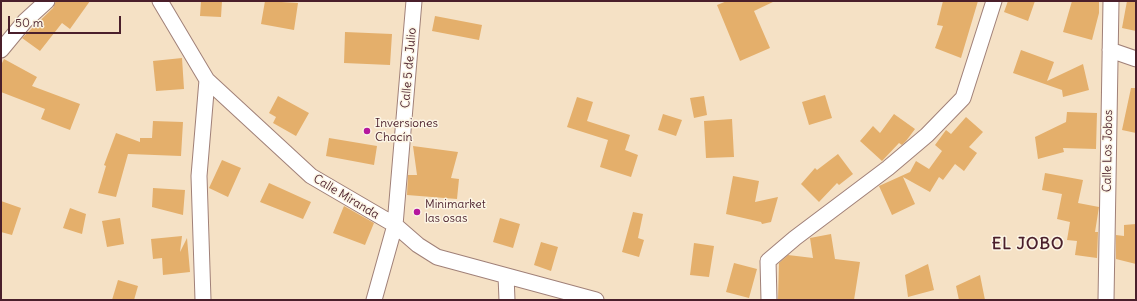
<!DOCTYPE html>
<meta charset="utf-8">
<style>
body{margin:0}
#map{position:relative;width:1137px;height:301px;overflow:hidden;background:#f5e1c5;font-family:Delius,sans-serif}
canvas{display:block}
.frame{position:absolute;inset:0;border:2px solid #4a1f2b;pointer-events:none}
.scale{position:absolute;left:8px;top:16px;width:113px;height:18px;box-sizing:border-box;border:2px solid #4a1f2b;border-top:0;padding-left:5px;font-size:12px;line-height:14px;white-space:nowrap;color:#4a1f2b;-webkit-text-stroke:3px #fcf5e5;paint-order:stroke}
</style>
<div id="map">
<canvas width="1137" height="301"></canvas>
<div class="frame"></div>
<div class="scale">50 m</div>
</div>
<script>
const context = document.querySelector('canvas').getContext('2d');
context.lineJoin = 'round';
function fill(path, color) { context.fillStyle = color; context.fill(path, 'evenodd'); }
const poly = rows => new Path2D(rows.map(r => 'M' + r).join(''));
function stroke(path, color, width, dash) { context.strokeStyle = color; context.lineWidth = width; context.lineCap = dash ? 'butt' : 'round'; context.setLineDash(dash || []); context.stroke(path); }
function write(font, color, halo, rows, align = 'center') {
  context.font = font + ' Delius,sans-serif'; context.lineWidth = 3; context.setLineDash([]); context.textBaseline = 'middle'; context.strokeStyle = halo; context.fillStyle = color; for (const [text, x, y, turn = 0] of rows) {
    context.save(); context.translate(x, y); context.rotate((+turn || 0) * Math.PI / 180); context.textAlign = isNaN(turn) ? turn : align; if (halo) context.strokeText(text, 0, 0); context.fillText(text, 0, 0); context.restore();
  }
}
const building = poly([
 [56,1,90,1,70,29,62,23,40,51,22,38,53,8],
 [201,1,222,1,221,17,200,16],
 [265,1,298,3,294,30,261,24],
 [727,1,775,1,754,11,770,48,740,61,717,5],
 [943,1,978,1,961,58,935,48,943,26,937,25],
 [1008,1,1035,1,1028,21,1004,12],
 [1072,1,1099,1,1099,13,1092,40,1063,32],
 [1127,1,1136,1,1136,31,1122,28],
 [435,16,482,25,479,40,432,31],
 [345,32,392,34,390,65,344,63],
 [1021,50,1054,62,1047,81,1083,64,1089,90,1063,97,1062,90,1013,73],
 [182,58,184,89,156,91,153,61],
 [4,59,37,77,32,86,80,104,70,130,41,119,45,109,1,92,1,65],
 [1131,88,1136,88,1136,133,1122,130],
 [825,95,832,118,809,125,802,102],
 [278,96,309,113,296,136,273,123,276,117,269,113],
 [704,96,707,115,694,118,690,98],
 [577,97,593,102,587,121,630,135,625,150,638,155,631,177,600,167,608,140,567,127],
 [1067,112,1097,113,1096,149,1063,148,1064,152,1038,159,1035,137,1066,122],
 [663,114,682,120,676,136,658,130],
 [894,114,915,129,906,141,902,145,899,143,882,161,860,141,873,126,880,133],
 [966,117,983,132,969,147,977,153,964,171,955,164,943,180,939,177,930,192,903,177,915,204,892,215,879,186,910,172,916,161,929,169,942,151,935,145,946,130,951,134],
 [732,119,734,157,706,158,704,121],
 [153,121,183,122,181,156,128,154,116,197,98,193,106,166,104,165,116,133,140,142,140,138,152,138],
 [329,138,377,146,374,165,326,156],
 [413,146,458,152,451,178,459,179,457,199,407,195,408,175,417,175],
 [838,154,853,174,839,185,837,183,819,202,801,184,815,168,817,170],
 [222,160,241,168,228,197,209,188],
 [1045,173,1083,180,1078,203,1099,207,1095,232,1098,232,1097,258,1075,255,1077,241,1067,240,1070,222,1057,219,1062,194,1042,190],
 [733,176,759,181,755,202,778,197,771,222,762,224,761,222,726,214],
 [269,183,311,202,303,219,260,202],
 [153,188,185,190,183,215,152,207],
 [1,201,21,208,12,235,1,232],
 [344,206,374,223,365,245,333,233],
 [70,208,86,214,82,234,63,228],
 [633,212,643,214,638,238,644,240,639,257,622,252],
 [120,218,124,244,107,247,102,221],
 [500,218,520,224,513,248,493,242],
 [1136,224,1136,264,1116,259,1116,235,1124,236,1124,225],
 [831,234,835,259,860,262,854,300,778,300,779,263,788,255,813,258,810,238],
 [182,236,180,252,187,238,190,272,163,275,162,258,153,259,151,239],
 [541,242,558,247,551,271,534,265],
 [694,243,714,246,709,277,690,275],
 [734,263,757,269,749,298,726,292],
 [928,264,934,290,908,297,905,275],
 [980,275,985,300,959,300,956,286],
 [118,280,138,286,134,300,112,300]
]);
const minor = poly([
 [160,1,207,80,311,176,395,225,418,245,437,257,596,300],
 [1,50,25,21,47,1],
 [1110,50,1136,59],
 [506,276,507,300],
 [203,300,199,176,207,80],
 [374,300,395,225,414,1],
 [769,300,768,261,795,238,888,168,927,135,963,98,994,1],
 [1106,300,1111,1]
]);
const markers = [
 [367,131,4,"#b5179e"],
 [417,212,4,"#b5179e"]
];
const streetNames = [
 ["Calle 5 de Julio",409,68,-85],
 ["Calle Los Jobos",1108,151,-89],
 ["Calle Miranda",346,197,31]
];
const poiNames = [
 ["Inversiones",375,124],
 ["Chacín",375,138],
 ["Minimarket",425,205],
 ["las osas",425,219]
];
const districtNames = [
 ["EL JOBO",1028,244]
];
fill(building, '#e4af6b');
stroke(minor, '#a08078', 17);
stroke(minor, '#fff', 15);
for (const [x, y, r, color] of markers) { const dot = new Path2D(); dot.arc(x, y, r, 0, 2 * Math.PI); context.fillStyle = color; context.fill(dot); stroke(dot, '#fcf5e5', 1.5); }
write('12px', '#4a1f2b', '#fcf5e5', streetNames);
write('12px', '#4a1f2b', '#fcf5e5', poiNames, 'left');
context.letterSpacing = '1px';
write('bold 16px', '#4a1f2b', '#fcf5e5', districtNames);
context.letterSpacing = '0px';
</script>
